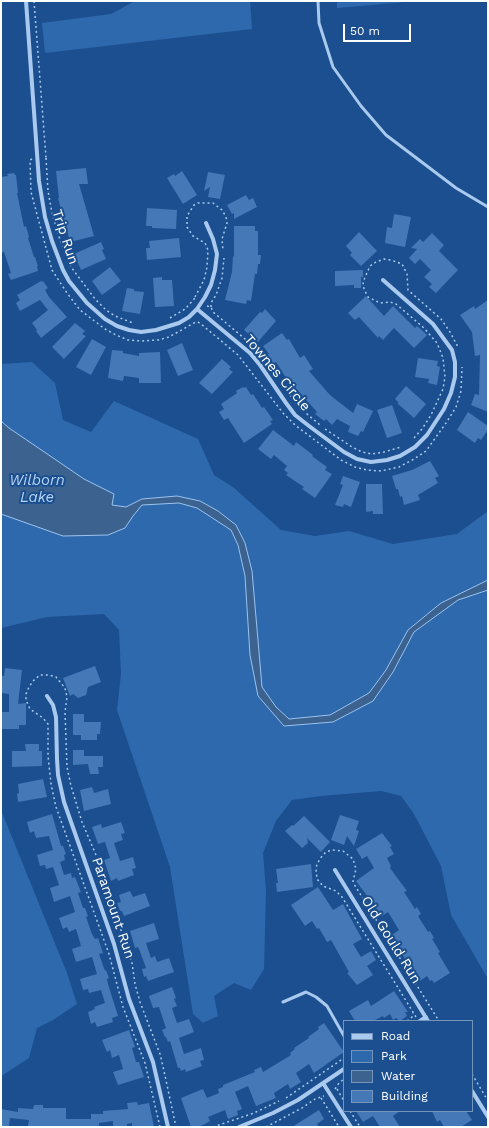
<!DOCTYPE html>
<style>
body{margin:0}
#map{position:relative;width:489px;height:1128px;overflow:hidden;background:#1b4f8f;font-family:"Work Sans",sans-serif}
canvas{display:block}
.frame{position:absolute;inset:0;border:2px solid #fff;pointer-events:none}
.legend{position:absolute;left:343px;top:1020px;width:130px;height:92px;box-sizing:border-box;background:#1b4f8f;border:1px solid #7695bc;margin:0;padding:5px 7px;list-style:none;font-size:12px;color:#fff}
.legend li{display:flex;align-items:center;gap:8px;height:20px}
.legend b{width:20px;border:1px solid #7695bc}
.scale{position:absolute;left:343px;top:24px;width:68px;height:18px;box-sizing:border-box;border:2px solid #fff;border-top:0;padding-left:5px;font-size:12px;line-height:14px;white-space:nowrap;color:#fff;-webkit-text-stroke:3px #1b4f8f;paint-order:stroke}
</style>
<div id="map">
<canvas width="489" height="1128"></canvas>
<div class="frame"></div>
<ul class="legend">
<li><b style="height:5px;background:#a9c9ee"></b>Road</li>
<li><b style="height:11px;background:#2e69ad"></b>Park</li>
<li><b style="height:11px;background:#3c6290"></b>Water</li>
<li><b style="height:11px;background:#4478b7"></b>Building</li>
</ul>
<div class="scale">50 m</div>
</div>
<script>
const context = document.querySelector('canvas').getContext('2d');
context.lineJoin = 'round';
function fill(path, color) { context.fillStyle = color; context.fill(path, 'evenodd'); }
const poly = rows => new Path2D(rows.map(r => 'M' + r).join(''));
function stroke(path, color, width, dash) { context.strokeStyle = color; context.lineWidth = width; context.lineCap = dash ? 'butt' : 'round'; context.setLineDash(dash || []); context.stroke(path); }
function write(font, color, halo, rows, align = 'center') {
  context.font = font + ' "Work Sans",sans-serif'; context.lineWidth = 4; context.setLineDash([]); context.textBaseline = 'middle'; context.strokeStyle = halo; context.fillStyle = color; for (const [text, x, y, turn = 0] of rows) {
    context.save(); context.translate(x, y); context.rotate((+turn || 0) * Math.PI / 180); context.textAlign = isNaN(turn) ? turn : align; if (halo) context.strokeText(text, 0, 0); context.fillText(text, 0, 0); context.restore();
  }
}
const green = poly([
 [135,1,250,1,252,29,45,53,42,23,111,14],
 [337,1,417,1,337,8],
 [32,362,55,383,63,420,91,432,114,401,198,439,214,475,233,487,281,530,315,536,349,531,393,544,457,534,488,511,488,580,441,603,408,630,386,670,369,693,330,715,289,719,276,707,262,687,252,571,245,543,218,511,200,501,177,496,142,499,126,507,112,505,114,494,84,479,9,428,1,421,1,364],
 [179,503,197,508,219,521,231,530,238,545,245,576,250,655,258,696,284,726,333,722,373,701,393,672,413,632,458,600,488,590,488,979,451,915,441,866,414,814,401,796,381,791,321,796,292,800,276,821,263,853,266,891,264,969,251,990,234,983,214,996,218,1016,203,1023,193,1014,170,867,117,710,121,674,119,630,104,614,47,617,1,628,1,514,125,528,133,516,142,505],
 [1,810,67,973,77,1004,53,1020,37,1028,29,1058,3,1075,1,1075]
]);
const water = poly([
 [1,421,9,428,84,479,114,494,112,505,126,507,142,499,177,496,200,501,218,511,236,525,245,543,252,571,262,687,276,707,289,719,330,715,369,693,386,670,408,630,441,603,488,580,488,590,458,600,414,632,393,672,373,701,333,722,284,726,258,696,250,655,245,576,238,545,231,530,197,508,179,503,142,505,133,516,125,528,108,535,63,536,1,514,1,421]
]);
const building = poly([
 [86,168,88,184,79,184,94,236,70,242,58,198,59,198,56,171],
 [182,171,197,195,183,204,167,178,174,174,175,176],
 [208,172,225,175,220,199,208,197,210,187,204,191],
 [14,173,15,175,16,175,18,193,17,193,24,227,26,226,29,237,28,238,34,257,35,257,38,266,37,266,38,271,11,280,8,274,11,273,4,252,1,253,1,177,8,176,7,174],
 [246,195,249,200,253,198,257,207,234,219,234,213,232,214,227,205],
 [147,208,177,210,176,229,152,228,152,226,146,226],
 [394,214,411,217,405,247,385,243,387,227,392,228],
 [234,226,255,226,255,231,258,231,258,255,261,255,260,264,258,264,257,274,255,274,251,301,247,300,246,304,225,300,232,272,233,256,234,257],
 [359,232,377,251,361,266,350,255,352,253,346,246],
 [432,233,444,245,439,251,458,270,436,293,429,287,432,284,424,277,431,270,420,259,415,264,409,258,417,249,411,248,420,239,423,242],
 [179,238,181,257,147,260,146,248,150,248,149,241],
 [101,242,104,249,102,250,106,259,81,270,74,254],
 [110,267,121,281,102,295,92,281],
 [363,270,363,277,361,277,361,288,354,288,354,285,335,286,335,271],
 [162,277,162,280,172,280,174,306,155,307,153,278],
 [41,281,42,282,43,281,48,288,45,290,49,297,67,317,41,338,36,331,37,330,32,323,48,310,40,300,20,311,16,303,20,300,17,295],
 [127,288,134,289,134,291,144,292,140,314,122,311],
 [366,296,384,316,393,306,415,328,417,326,427,335,414,348,394,328,383,340,379,336,378,338,359,317,355,320,348,313],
 [488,300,488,412,471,405,475,394,479,395,480,355,475,356,472,332,460,315,474,306,475,309],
 [265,309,276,321,258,342,244,330,260,312,262,313],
 [75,323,85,331,82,334,86,336,64,359,52,347],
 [282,333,287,340,289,339,300,358,304,355,313,369,309,371,330,395,353,413,357,404,373,411,363,432,361,431,358,436,348,432,350,426,337,419,332,425,326,419,324,421,315,414,317,412,291,383,290,384,276,362,274,364,267,355,269,354,263,346],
 [92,339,106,347,91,375,76,367],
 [182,343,193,370,178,376,167,350],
 [112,350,123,351,123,353,139,356,139,353,160,352,161,383,139,383,139,378,124,376,123,381,108,378],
 [418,358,438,361,437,366,440,367,437,385,428,383,429,379,415,377],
 [222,359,231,367,229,369,233,372,212,394,199,383],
 [406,386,426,404,414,418,397,403,399,403,395,399],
 [243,387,244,388,246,387,251,395,253,394,262,408,264,407,273,420,270,421,272,424,244,443,228,418,224,420,219,412,224,409,221,404,237,393,236,391],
 [392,405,402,433,387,438,377,410],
 [468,412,488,426,488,430,481,440,478,438,475,443,457,430],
 [273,430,294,446,296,442,313,455,312,456,327,467,325,470,332,474,315,498,302,489,304,487,286,475,288,473,284,470,287,466,274,455,271,459,258,449],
 [430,461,439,476,435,478,438,483,418,495,420,500,404,505,402,496,400,497,398,489,396,489,392,476,412,470],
 [343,476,360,482,351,507,344,504,343,507,335,505,343,485,340,484],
 [366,484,382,484,383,514,373,514,373,511,366,512],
 [95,666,101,682,88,687,86,695,78,698,73,694,70,696,63,678],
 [5,668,22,670,18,704,26,703,26,725,19,725,19,729,1,729,1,712,9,712,9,694,1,693,1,676,4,676],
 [73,714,84,714,84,722,101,722,100,734,97,734,97,740,81,740,81,735,73,735],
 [25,744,39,744,39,751,42,751,42,766,12,767,12,751,26,751],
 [73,750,84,750,84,756,103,756,103,767,98,767,99,774,90,774,88,764,73,765],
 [43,779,47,797,18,802,17,794,19,793,18,784],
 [92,787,94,793,108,789,111,804,84,811,80,790],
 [52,814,61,846,63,846,66,854,64,855,65,860,60,862,64,875,71,873,72,878,75,877,81,892,78,893,83,908,85,908,88,916,86,917,92,934,95,939,98,938,103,953,99,954,105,971,106,970,109,978,107,979,108,984,118,1016,112,1018,113,1022,97,1027,95,1022,91,1024,88,1012,95,1009,94,1007,105,1003,101,990,89,993,88,989,83,990,80,979,97,974,92,957,76,962,72,949,81,946,76,929,69,932,67,927,63,929,59,918,75,912,70,896,54,902,50,888,59,885,53,867,46,869,45,865,40,866,37,855,53,850,49,836,36,838,34,831,30,833,27,822],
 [340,815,359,821,356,830,359,831,354,846,347,836,344,845,331,840],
 [304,816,330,842,321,852,307,838,308,843,302,848,285,831,292,825,293,826],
 [121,822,125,833,121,834,123,840,114,843,120,861,133,857,136,868,132,869,134,875,118,881,117,878,111,881,104,860,110,858,105,842,98,844,92,827,101,824,102,828],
 [382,833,392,846,390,847,394,854,387,858,391,866,390,868,407,891,404,892,415,909,417,907,421,914,418,916,428,932,430,931,434,938,432,939,440,952,438,953,450,973,434,983,432,980,430,981,427,976,420,981,406,958,405,959,400,950,401,949,392,935,399,930,388,912,382,916,356,881,374,868,367,856,362,859,356,849],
 [311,864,313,887,277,892,276,883,278,883,276,869],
 [318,887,333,910,343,904,362,939,353,944,361,957,371,951,376,960,367,966,373,975,357,985,347,973,349,972,331,940,327,942,319,928,317,929,312,921,305,926,291,905],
 [130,891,133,897,145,893,150,906,124,916,122,911,120,911,117,903,121,902,119,895],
 [154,923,159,939,146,943,151,958,155,956,157,962,169,958,174,972,148,981,146,976,144,977,142,969,146,968,139,949,138,947,135,948,130,931],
 [172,987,176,998,174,999,177,1006,172,1008,177,1023,189,1019,194,1032,179,1038,184,1054,201,1048,204,1060,200,1061,202,1066,186,1072,185,1069,181,1071,180,1068,178,1068,170,1041,168,1042,166,1037,165,1037,162,1030,166,1028,159,1007,153,1008,149,996],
 [394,991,408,1012,405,1012,407,1016,400,1021,396,1018,393,1020,390,1014,384,1018,383,1016,373,1021,355,1021,349,1011,368,1000,371,1006],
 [324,1023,344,1052,314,1073,309,1064,296,1073,301,1082,290,1089,288,1084,274,1093,276,1098,256,1106,248,1086,235,1092,242,1109,237,1111,238,1115,228,1119,225,1110,208,1117,210,1121,205,1124,198,1127,191,1127,181,1098,203,1089,207,1098,219,1093,218,1089,223,1087,223,1085,255,1072,254,1070,261,1067,263,1072,291,1055,290,1053,295,1049,294,1048,309,1038,308,1037,319,1029,318,1027],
 [129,1030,135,1047,132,1048,136,1062,139,1062,144,1077,118,1085,113,1072,123,1069,119,1055,112,1058,110,1050,107,1052,102,1040],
 [137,1102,138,1105,149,1103,154,1127,132,1127,132,1123,127,1124,127,1127,117,1127,117,1126,113,1126,113,1121,99,1123,99,1127,31,1127,31,1126,28,1126,29,1120,10,1118,9,1127,1,1127,1,1109,18,1112,18,1108,33,1109,34,1105,43,1105,43,1108,66,1108,66,1119,91,1119,91,1114,103,1114,103,1111,128,1109,127,1103],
 [319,1110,324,1119,317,1124,319,1127,292,1127],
 [356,1111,400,1111,393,1116,400,1127,380,1127,373,1116,363,1122],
 [432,1111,466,1111,472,1120,461,1127,444,1127,440,1120,437,1122]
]);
const path = poly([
 [34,1,46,158,44,158],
 [46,158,48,191,52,213,60,240,71,267,95,299,106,310,115,316,133,323],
 [32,159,30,160,31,192,52,270,67,293,80,310,105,329,116,335,128,340,142,341,158,340,169,337,194,323,198,322,201,324,238,355,283,413,295,425,341,460,355,467,367,470,381,471,399,467,414,459,426,451,446,423,456,407,461,391,462,367],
 [195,297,204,280,207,267,208,250,205,243,193,236,187,227,187,216,194,205,198,203,213,203,222,210,226,217,227,223,222,239,223,250],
 [207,306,211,307,213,312,251,344,261,355],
 [211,307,211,303,216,295,222,278,224,258],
 [170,318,185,309,195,298,196,299],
 [287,391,300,408,320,425],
 [325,429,352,447,362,452,372,454,384,452,401,447],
 [414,438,422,429,431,415,443,389,445,377,443,358,437,343,424,328,396,304,390,302,380,303,368,297,364,289,363,282,370,266,376,262,384,259,391,260,402,264,407,274,408,290,441,319,450,332,458,347],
 [416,1017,342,897,336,891,323,886,317,879,316,869,317,864,322,856,326,852,332,850,343,851,353,859,356,869,353,881,354,884,439,1021],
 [407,1021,412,1017,413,1013],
 [472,1074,488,1101],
 [335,1089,339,1083,344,1079],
 [337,1089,344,1101],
 [286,1098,344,1058],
 [321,1098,339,1127],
 [350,1111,360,1127],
 [160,1127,145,1063,123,1007,109,954,56,807,51,784,48,756,48,724,43,718,30,709,26,700,26,694,29,687,33,681,40,675,49,675,56,677,65,688,67,697,65,712,67,767,71,786,82,822,96,855,132,963,135,984,140,1002,160,1054,164,1071,176,1127],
 [213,1127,254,1113,279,1101],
 [266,1127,302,1108,315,1099,324,1096]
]);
const service = poly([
 [318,1,319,23,333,67,361,106,386,135,456,188,488,207],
 [283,1002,306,992,316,997,327,1006,344,1036]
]);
const minor = poly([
 [26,1,39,181,45,217,52,241,63,270,69,281,87,303,105,319,117,326,129,330,141,332,156,330,179,323,189,317,197,309,205,297,211,285,215,270,217,254,213,239,206,223],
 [197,309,250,353,260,365,286,403,295,415,309,426,344,452,357,459,371,462,387,460,400,456,415,447,427,435,444,409,451,393,455,377,455,362,452,350,433,324,383,280],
 [47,696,53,705,56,717,57,759,58,775,64,802,114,944,129,999,153,1062,168,1127],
 [335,870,428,1021],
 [420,1021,426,1017],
 [323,1083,351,1127],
 [472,1091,488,1117],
 [239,1127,273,1113,298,1100,344,1069]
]);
const streetNames = [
 ["Trip Run",65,237,72],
 ["Townes Circle",277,373,50],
 ["Paramount Run",113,908,71],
 ["Old Gould Run",391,940,58]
];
const waterNames = [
 ["Wilborn",37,481],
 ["Lake",37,498]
];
fill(green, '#2e69ad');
fill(water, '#3c6290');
stroke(water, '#9cc4f0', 1);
fill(building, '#4478b7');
stroke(path, '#a9c9ee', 1.5, [2, 3]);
stroke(service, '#a9c9ee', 3);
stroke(minor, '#a9c9ee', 4);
write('14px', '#fff', '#1b4f8f', streetNames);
write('italic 15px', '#b5d3f5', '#1b4f8f', waterNames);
</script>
